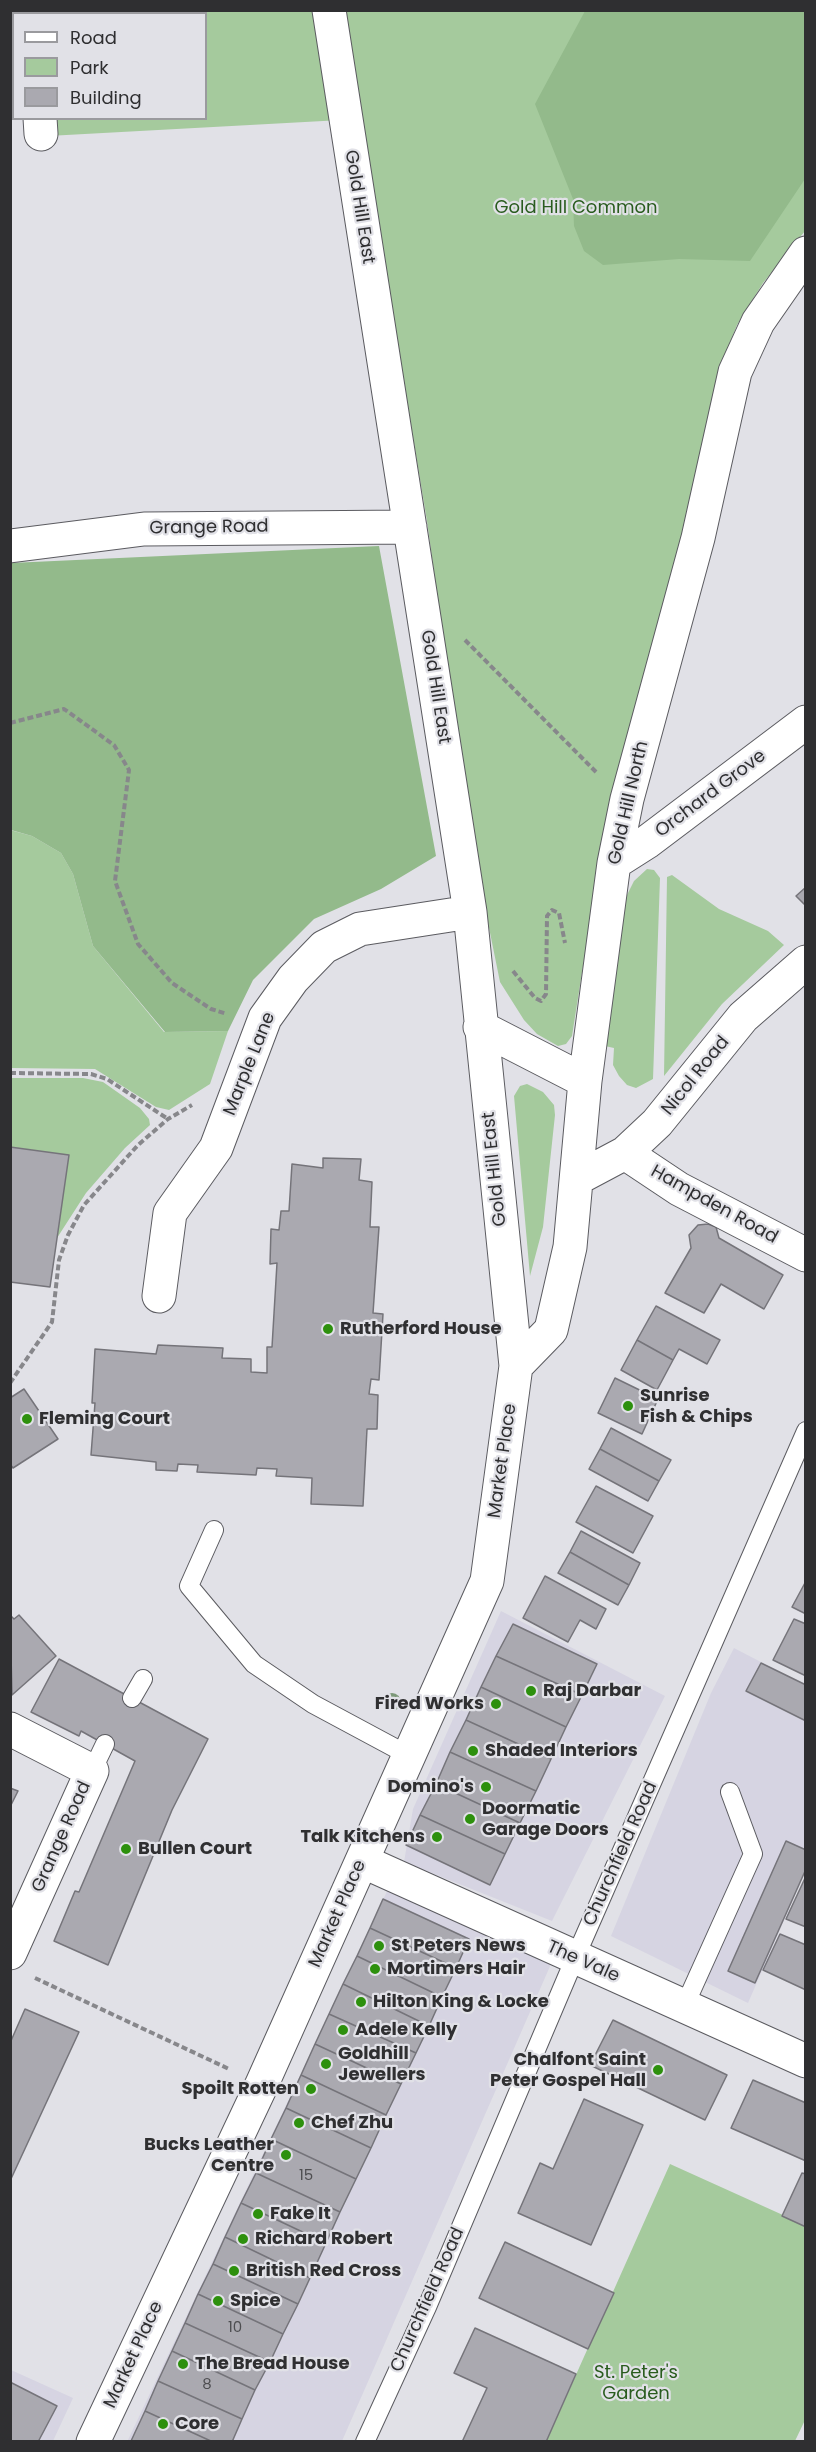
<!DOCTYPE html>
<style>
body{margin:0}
#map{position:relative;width:816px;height:2452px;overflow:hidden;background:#e1e1e7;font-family:Poppins,sans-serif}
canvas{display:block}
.frame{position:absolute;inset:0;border:12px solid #2f2f31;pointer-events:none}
.legend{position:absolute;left:12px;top:12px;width:195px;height:108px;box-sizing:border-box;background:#e1e1e7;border:2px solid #9a9a9e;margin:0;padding:8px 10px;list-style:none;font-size:18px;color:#2f2f31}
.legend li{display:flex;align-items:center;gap:12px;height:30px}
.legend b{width:30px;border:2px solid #9a9a9e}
</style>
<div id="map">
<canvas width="816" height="2452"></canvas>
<div class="frame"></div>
<ul class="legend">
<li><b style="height:8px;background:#fff"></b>Road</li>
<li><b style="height:16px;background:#a5ca9d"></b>Park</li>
<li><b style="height:16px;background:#aaa9b0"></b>Building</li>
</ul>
</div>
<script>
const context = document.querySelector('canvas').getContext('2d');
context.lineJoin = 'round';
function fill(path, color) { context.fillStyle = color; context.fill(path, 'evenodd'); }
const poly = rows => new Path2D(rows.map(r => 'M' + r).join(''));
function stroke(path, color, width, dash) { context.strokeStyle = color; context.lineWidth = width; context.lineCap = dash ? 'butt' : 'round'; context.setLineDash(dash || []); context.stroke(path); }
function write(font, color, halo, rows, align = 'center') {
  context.font = font + ' Poppins,sans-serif'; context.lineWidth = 4.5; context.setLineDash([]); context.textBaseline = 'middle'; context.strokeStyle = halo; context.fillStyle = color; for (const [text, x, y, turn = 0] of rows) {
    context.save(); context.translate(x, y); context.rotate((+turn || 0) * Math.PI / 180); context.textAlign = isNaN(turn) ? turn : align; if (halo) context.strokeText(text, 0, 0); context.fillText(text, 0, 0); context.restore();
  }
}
const built = poly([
 [501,1611,665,1696,552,1921,404,1862,413,1809],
 [734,1648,805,1685,805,1872,748,2003,611,1936,711,1693],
 [389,1887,551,1964,342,2441,127,2442],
 [11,2370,73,2398,53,2441,11,2442]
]);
const green = poly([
 [42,11,805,11,805,231,763,283,737,325,719,370,676,560,597,877,572,1036,566,1044,558,1046,537,1034,524,1020,500,982,470,834,427,521,360,119,48,136,47,119,206,118,206,14,42,14],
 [10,830,32,836,61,853,73,874,93,946,164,1032,228,1031,210,1084,169,1110,156,1107,95,1069,11,1068],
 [647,869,654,870,660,878,653,1079,636,1088,627,1085,619,1076,613,1065,614,1048,605,1046,626,897,634,881],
 [672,875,719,909,768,931,784,945,722,1004,664,1076,667,877],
 [11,1078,83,1078,103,1082,140,1108,149,1119,150,1125,125,1148,86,1193,57,1238,69,1155,11,1147],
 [527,1084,543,1092,554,1105,555,1115,543,1227,530,1276,514,1096,520,1086],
 [670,2164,805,2225,806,2418,795,2441,546,2442]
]);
const forest = poly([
 [585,11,805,11,805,179,750,261,679,259,603,265,584,251,574,226,573,199,535,104],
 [379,546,436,856,381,889,314,919,253,980,228,1031,165,1032,93,946,73,874,61,853,32,836,11,830,11,563]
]);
const building = poly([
 [806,887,806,906,796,896,806,887],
 [10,1147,69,1155,50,1287,10,1282,10,1147],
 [323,1158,361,1159,359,1180,372,1182,370,1227,379,1227,373,1313,383,1314,379,1380,371,1379,369,1394,378,1395,377,1429,367,1429,363,1506,311,1504,312,1478,276,1476,277,1469,257,1468,256,1475,197,1472,198,1465,178,1464,177,1471,156,1470,156,1462,91,1455,95,1403,92,1403,95,1349,156,1354,158,1345,223,1348,222,1358,251,1359,251,1372,267,1373,267,1347,272,1347,277,1263,270,1264,271,1229,279,1230,281,1211,289,1211,292,1164,323,1168,323,1158],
 [708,1224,716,1227,719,1238,783,1275,764,1309,721,1284,704,1313,665,1293,691,1248,689,1235,698,1225,708,1224],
 [656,1306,720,1340,707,1364,679,1349,673,1360,637,1340,656,1306],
 [637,1340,673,1360,657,1390,621,1370,637,1340],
 [615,1378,658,1399,642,1434,598,1413,615,1378],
 [24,1389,58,1439,13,1468,10,1464,10,1398,24,1389],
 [611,1428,671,1460,659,1481,600,1449,611,1428],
 [600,1449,659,1481,648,1501,589,1469,600,1449],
 [596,1486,653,1516,633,1553,576,1522,596,1486],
 [581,1531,640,1563,629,1585,570,1552,581,1531],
 [570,1552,629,1585,618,1605,558,1573,570,1552],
 [545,1576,606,1609,596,1629,580,1620,568,1642,523,1618,545,1576],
 [806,1581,806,1614,792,1607,806,1581],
 [10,1615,14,1619,19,1615,56,1656,12,1695,10,1615],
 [794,1619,806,1624,806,1676,773,1660,794,1619],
 [513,1624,597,1664,582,1695,496,1656,513,1624],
 [496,1656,582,1695,566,1727,481,1687,496,1656],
 [59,1659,208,1739,172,1810,108,1965,54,1941,75,1891,79,1892,135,1761,81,1731,79,1736,31,1712,59,1659],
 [761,1663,806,1685,806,1721,746,1691,761,1663],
 [481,1687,566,1727,551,1759,466,1720,481,1687],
 [466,1720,551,1759,536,1791,450,1752,466,1720],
 [450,1752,536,1791,520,1823,436,1784,450,1752],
 [436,1784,520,1823,505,1854,420,1815,436,1784],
 [10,1788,18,1791,10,1807,10,1788],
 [420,1815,505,1854,490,1885,406,1845,420,1815],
 [786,1841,806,1850,806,1869,755,1983,728,1971,786,1841],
 [806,1876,806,1927,786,1919,806,1876],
 [383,1899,469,1939,456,1968,370,1928,383,1899],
 [370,1928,456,1968,442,1997,357,1956,370,1928],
 [780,1934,806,1945,806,1990,763,1970,780,1934],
 [357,1956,442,1997,429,2026,343,1984,357,1956],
 [343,1984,429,2026,416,2053,329,2014,343,1984],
 [25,2009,79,2032,10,2181,10,2043,25,2009],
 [329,2014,416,2053,401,2084,315,2044,329,2014],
 [613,2020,727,2075,705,2120,590,2065,613,2020],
 [315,2044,401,2084,386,2115,301,2075,315,2044],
 [301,2075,386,2115,371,2148,286,2108,301,2075],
 [753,2080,806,2103,806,2161,731,2128,753,2080],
 [584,2099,643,2125,591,2245,518,2213,540,2163,553,2169,584,2099],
 [286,2108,371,2148,356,2179,271,2139,286,2108],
 [271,2139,356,2179,340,2212,256,2173,271,2139],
 [256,2173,340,2212,326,2243,241,2203,256,2173],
 [802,2173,806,2174,806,2227,782,2216,802,2173],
 [241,2203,326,2243,310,2278,225,2237,241,2203],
 [225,2237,310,2278,298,2304,213,2264,225,2237],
 [505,2242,614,2293,588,2349,479,2298,505,2242],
 [213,2264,298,2304,283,2334,198,2294,213,2264],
 [198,2294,283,2334,270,2362,185,2323,198,2294],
 [185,2323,270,2362,255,2390,172,2351,185,2323],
 [475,2328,576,2374,546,2442,462,2442,487,2388,454,2373,475,2328],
 [172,2351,255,2390,242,2419,158,2381,172,2351],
 [158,2381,242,2419,232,2442,213,2442,145,2411,158,2381],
 [10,2382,57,2406,38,2442,10,2442,10,2382],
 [145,2411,213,2442,133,2442,131,2441,145,2411]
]);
const path = poly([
 [465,640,597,773],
 [10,723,64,709,114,745,129,770,115,881,138,944,172,983,211,1009,227,1014],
 [513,971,535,998,541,1001,546,994,547,916,552,910,559,913,565,943],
 [10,1073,91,1074,107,1079,168,1119],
 [10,1383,52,1322,59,1260,68,1235,84,1205,138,1145,168,1119,192,1105],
 [35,1978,229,2069]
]);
const service = poly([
 [214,1530,189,1586,254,1664,313,1704,408,1755],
 [132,1698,143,1679],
 [92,1771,105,1744],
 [684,2007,753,1854,730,1792],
 [365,2442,427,2307,575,1958,806,1431]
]);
const minor = poly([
 [35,10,35,14],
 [40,118,41,134],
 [10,546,144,529,410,527],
 [614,863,647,842,806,722],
 [480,1027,585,1081],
 [625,1153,679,1189,806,1255],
 [578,1178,625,1153,657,1123,743,1017,806,962],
 [159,1296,170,1213,216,1148,265,1018,293,979,324,947,360,929,470,912],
 [516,1366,551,1330,570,1247,585,1081,614,863,627,799,698,538,735,372,758,322,806,253],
 [10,1729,92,1771,10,1953],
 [362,1861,806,2061],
 [93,2442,262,2084,487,1581,516,1366,470,912,329,10]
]);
const trees = [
 [392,1702]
];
const markers = [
 [328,1329,6,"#2d900d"],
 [628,1406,6,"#2d900d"],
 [27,1419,6,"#2d900d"],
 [531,1691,6,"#2d900d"],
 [496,1704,6,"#2d900d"],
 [473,1751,6,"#2d900d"],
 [486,1787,6,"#2d900d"],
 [470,1819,6,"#2d900d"],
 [437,1837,6,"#2d900d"],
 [126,1849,6,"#2d900d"],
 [379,1946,6,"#2d900d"],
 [375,1969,6,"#2d900d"],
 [361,2002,6,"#2d900d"],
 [343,2030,6,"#2d900d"],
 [326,2064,6,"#2d900d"],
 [658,2070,6,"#2d900d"],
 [311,2089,6,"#2d900d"],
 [299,2123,6,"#2d900d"],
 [286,2155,6,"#2d900d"],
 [258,2214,6,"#2d900d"],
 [243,2239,6,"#2d900d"],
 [234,2271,6,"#2d900d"],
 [218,2301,6,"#2d900d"],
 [183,2364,6,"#2d900d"],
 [163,2424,6,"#2d900d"]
];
const numberNames = [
 ["15",306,2176],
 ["10",235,2328],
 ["8",207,2385]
];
const streetNames = [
 ["Gold Hill East",359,207,81],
 ["Grange Road",209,528,-1],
 ["Gold Hill East",435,687,81],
 ["Orchard Grove",711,794,-37],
 ["Gold Hill North",629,803,-77],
 ["Marple Lane",250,1064,-68],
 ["Nicol Road",696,1076,-51],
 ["Gold Hill East",495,1169,-96],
 ["Hampden Road",714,1205,29],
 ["Market Place",503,1461,-82],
 ["Grange Road",62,1837,-66],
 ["Churchfield Road",621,1854,-66],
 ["Market Place",338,1914,-66],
 ["The Vale",583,1962,24],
 ["Churchfield Road",428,2300,-66],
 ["Market Place",134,2355,-65]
];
const parkNames = [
 ["Gold Hill Common",576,208],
 ["St. Peter's",636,2373],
 ["Garden",636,2394]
];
const poiNames = [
 ["Rutherford House",340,1329],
 ["Sunrise",640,1396],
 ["Fish & Chips",640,1417],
 ["Fleming Court",39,1419],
 ["Raj Darbar",543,1691],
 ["Fired Works",484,1704,"right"],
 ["Shaded Interiors",485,1751],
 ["Domino's",474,1787,"right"],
 ["Doormatic",482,1809],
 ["Garage Doors",482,1830],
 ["Talk Kitchens",425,1837,"right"],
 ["Bullen Court",138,1849],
 ["St Peters News",391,1946],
 ["Mortimers Hair",387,1969],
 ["Hilton King & Locke",373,2002],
 ["Adele Kelly",355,2030],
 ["Goldhill",338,2054],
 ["Jewellers",338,2075],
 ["Chalfont Saint",646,2060,"right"],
 ["Peter Gospel Hall",646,2081,"right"],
 ["Spoilt Rotten",299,2089,"right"],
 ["Chef Zhu",311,2123],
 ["Bucks Leather",274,2145,"right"],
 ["Centre",274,2166,"right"],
 ["Fake It",270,2214],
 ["Richard Robert",255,2239],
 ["British Red Cross",246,2271],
 ["Spice",230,2301],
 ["The Bread House",195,2364],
 ["Core",175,2424]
];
fill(built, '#d6d4e2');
fill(green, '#a5ca9d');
fill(forest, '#93ba8b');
fill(building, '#aaa9b0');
stroke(building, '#75747a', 1.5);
stroke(service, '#5b5b60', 20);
stroke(minor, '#5b5b60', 35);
stroke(path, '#87878b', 4, [6, 3]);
stroke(service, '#fff', 18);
stroke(minor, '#fff', 33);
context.fillStyle = '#7c9878';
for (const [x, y] of trees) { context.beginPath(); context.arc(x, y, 9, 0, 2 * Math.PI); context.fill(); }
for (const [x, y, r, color] of markers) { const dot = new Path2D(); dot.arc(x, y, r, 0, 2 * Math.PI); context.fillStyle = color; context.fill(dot); stroke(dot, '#e1e1e7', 2); }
write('15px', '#4e4e51', null, numberNames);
write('18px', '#2f2f31', '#e1e1e7', streetNames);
write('18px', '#295c1e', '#e1e1e7', parkNames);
write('bold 18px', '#2f2f31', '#e1e1e7', poiNames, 'left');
</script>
